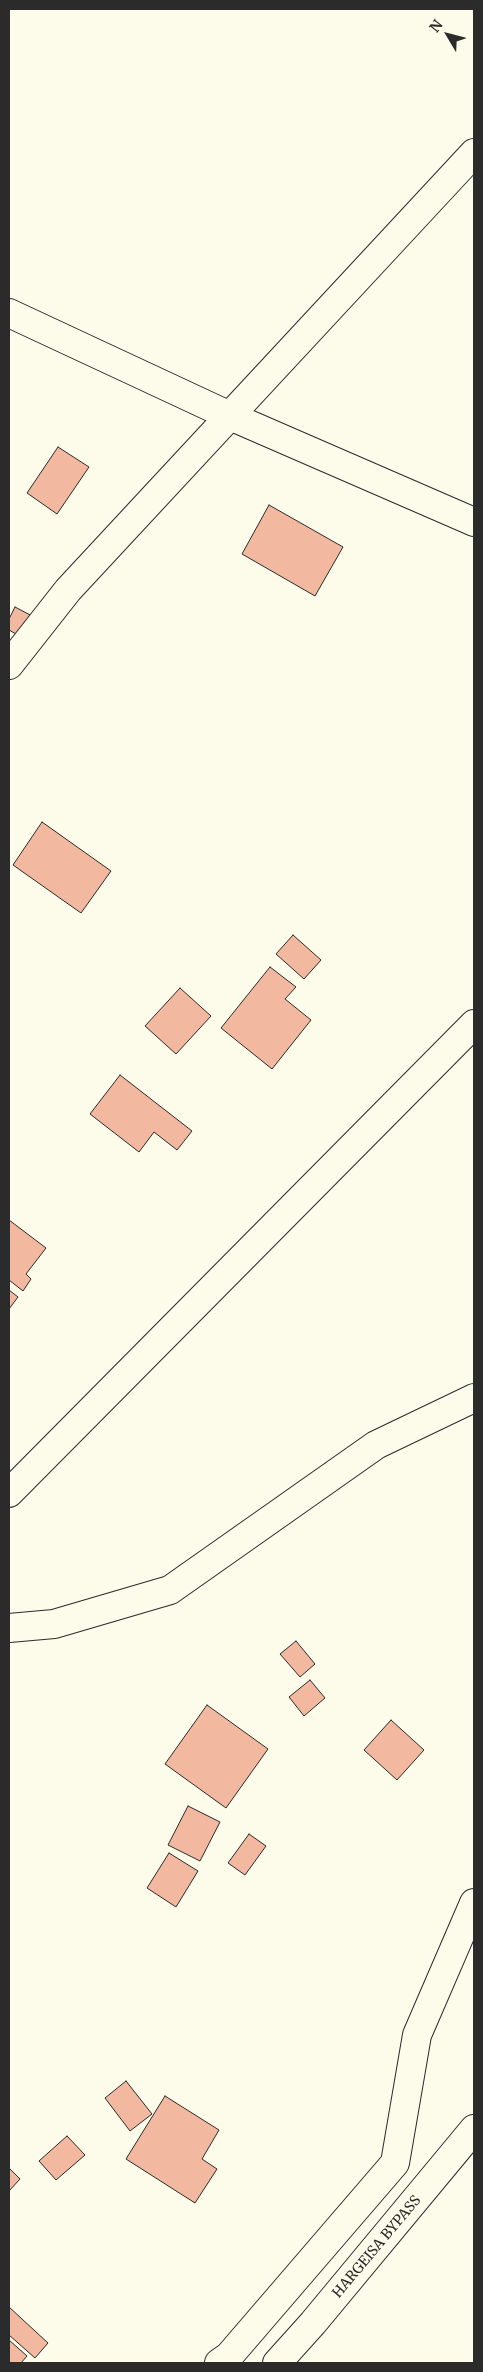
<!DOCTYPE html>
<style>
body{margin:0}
#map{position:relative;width:483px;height:2372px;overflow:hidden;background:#fdfbea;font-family:Merriweather,serif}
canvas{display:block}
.frame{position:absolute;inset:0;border:10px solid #2b2b2b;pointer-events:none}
.north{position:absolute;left:423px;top:10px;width:50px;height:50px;-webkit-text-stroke:4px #fdfbea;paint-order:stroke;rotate:307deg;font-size:14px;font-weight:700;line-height:20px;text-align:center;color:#2b2b2b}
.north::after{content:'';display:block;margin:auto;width:18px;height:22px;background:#2b2b2b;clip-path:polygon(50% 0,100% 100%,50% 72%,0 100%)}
</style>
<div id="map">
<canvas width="483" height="2372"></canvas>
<div class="frame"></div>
<div class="north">N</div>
</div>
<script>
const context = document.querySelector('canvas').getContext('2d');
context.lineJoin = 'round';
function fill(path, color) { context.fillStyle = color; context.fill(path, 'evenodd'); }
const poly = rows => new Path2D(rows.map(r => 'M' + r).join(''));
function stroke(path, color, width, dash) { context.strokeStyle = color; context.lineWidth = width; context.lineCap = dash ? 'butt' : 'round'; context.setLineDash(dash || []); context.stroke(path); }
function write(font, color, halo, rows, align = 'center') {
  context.font = font + ' Merriweather,serif'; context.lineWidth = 4; context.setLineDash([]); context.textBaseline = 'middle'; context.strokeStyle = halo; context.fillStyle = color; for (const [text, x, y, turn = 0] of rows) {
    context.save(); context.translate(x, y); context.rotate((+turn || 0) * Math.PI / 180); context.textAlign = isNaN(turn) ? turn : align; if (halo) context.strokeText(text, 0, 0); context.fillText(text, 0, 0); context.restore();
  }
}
const building = poly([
 [58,447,89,467,57,514,27,493,58,447],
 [269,505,343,547,315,596,242,554,269,505],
 [15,607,34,617,23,638,9,630,9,619,15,607],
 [42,822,111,871,81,913,13,865,42,822],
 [293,935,321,960,304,979,276,954,293,935],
 [270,967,296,987,285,999,311,1020,272,1069,221,1028,270,967],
 [180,988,211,1016,176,1054,145,1026,180,988],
 [120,1075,192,1131,177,1150,154,1132,139,1152,90,1114,120,1075],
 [9,1220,46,1248,26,1274,31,1279,23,1291,9,1280,9,1220],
 [9,1290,18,1297,9,1309,9,1290],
 [296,1641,315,1664,300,1677,280,1654,296,1641],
 [310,1680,325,1698,304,1716,289,1697,310,1680],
 [207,1705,268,1749,226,1808,165,1764,207,1705],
 [391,1720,424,1750,397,1780,364,1750,391,1720],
 [188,1806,220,1822,200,1861,168,1845,188,1806],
 [249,1834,266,1846,245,1875,228,1863,249,1834],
 [169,1853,198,1871,176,1907,147,1888,169,1853],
 [126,2081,152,2114,130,2131,105,2098,126,2081],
 [165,2096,219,2130,202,2159,217,2169,195,2203,126,2159,165,2096],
 [67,2136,85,2155,56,2180,39,2161,67,2136],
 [9,2168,20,2179,9,2191,9,2168],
 [9,2307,48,2343,35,2358,9,2335,9,2307],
 [9,2340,27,2356,21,2363,9,2363,9,2340]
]);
const minor = poly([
 [9,313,230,416,474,522],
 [9,665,68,590,474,153],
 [9,1493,474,1024],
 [9,1628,54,1624,170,1590,376,1445,474,1398],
 [219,2363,229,2356,395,2163,417,2035,474,1903]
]);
const trunk = poly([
 [277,2363,313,2323,474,2129]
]);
const streetNames = [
 ["HARGEISA BYPASS",377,2247,-50]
];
fill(building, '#f2b8a0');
stroke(building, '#2b2b2b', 1);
stroke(minor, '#2b2b2b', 30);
stroke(trunk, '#2b2b2b', 30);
stroke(minor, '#fdfbea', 28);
stroke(trunk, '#fdfbea', 28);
write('14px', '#2b2b2b', '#fdfbea', streetNames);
</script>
